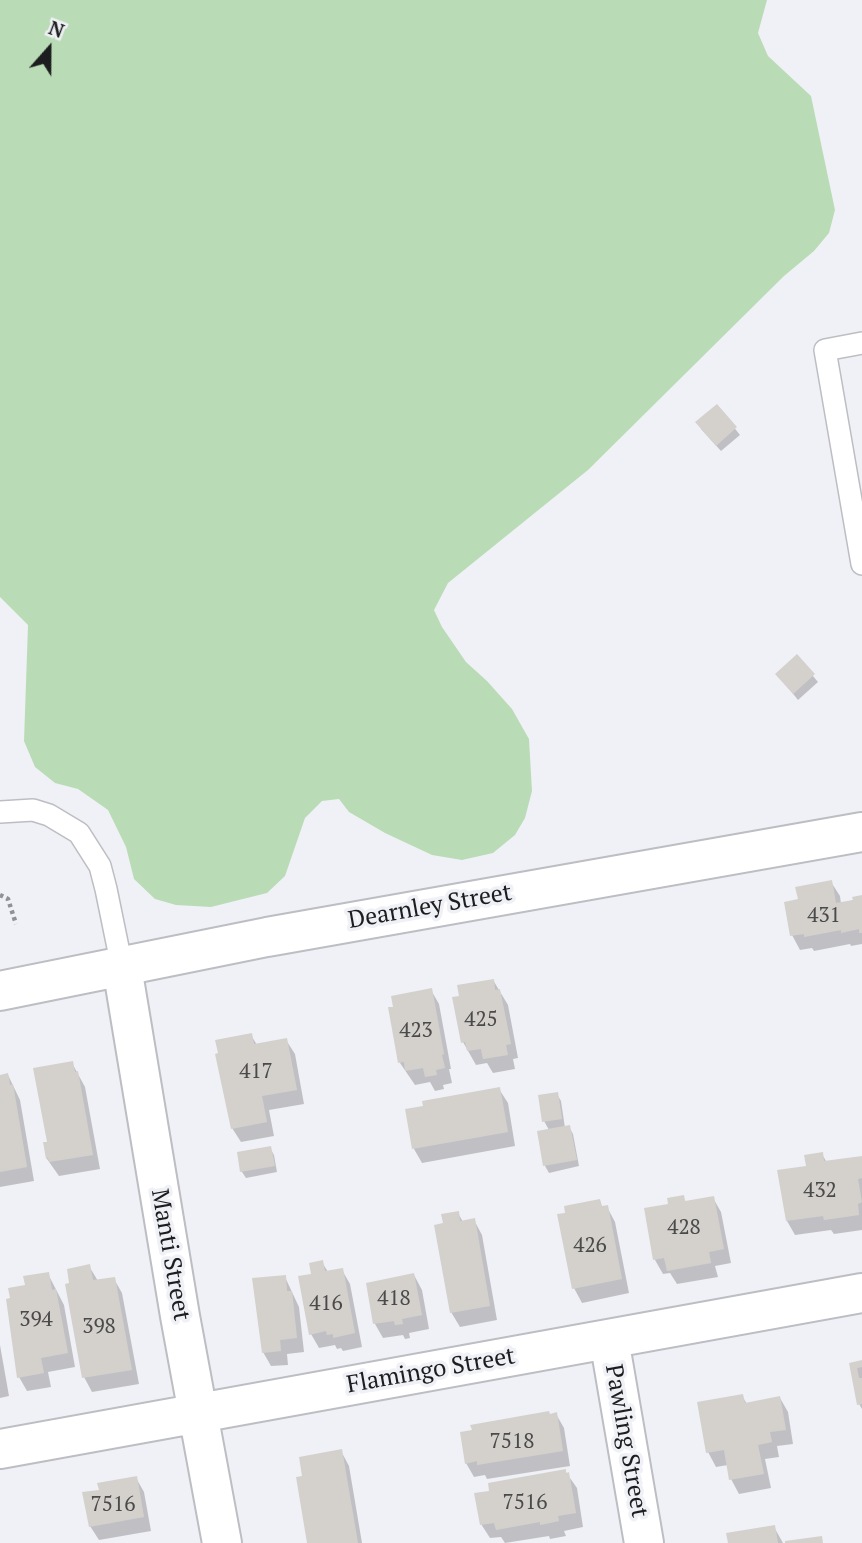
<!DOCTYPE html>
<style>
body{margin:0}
#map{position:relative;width:862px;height:1543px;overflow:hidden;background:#f0f1f6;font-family:"PT Serif",serif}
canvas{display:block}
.north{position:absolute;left:14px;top:14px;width:70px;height:70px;-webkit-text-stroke:5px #f0f1f6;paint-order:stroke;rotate:21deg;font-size:19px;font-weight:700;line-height:28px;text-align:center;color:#1c1d1e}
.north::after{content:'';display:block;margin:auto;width:24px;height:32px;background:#1c1d1e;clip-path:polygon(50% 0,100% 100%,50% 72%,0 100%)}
</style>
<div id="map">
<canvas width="862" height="1543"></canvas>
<div class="north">N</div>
</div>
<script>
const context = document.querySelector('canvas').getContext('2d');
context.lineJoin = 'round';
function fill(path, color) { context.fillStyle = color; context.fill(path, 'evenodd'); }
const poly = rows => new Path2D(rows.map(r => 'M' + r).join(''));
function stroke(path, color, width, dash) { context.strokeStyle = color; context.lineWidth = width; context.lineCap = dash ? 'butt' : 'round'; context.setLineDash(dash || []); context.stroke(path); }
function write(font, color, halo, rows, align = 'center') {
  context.font = font + ' "PT Serif",serif'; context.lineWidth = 7; context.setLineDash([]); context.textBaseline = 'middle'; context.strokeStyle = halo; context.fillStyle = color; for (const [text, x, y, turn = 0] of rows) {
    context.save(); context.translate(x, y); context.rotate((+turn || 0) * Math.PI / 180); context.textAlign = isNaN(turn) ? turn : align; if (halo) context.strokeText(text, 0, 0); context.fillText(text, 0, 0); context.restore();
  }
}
const green = poly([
 [0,0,767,0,758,33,768,56,811,96,835,210,829,233,814,251,784,276,588,470,448,583,434,610,442,627,466,662,487,681,512,709,529,739,532,791,525,818,515,835,493,853,462,860,432,855,385,833,349,812,339,799,322,801,305,818,285,876,267,893,211,907,176,905,155,899,134,879,126,847,108,810,78,789,55,783,35,767,24,741,28,625,0,597]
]);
const shadow = poly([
 [717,406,740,435,721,451,701,429],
 [797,657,818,682,798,700,778,675],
 [831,882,840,896,841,904,862,897,862,944,851,946,850,944,814,951,812,948,800,950,792,935,800,900],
 [493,980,508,1005,518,1058,513,1059,515,1069,493,1073,487,1063,476,1065,463,1042,461,997],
 [431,990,439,1004,451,1069,449,1069,452,1083,443,1085,444,1089,435,1091,430,1082,415,1085,400,1063,390,1009],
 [251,1035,257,1045,286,1040,295,1054,304,1104,269,1110,274,1136,241,1142,232,1128],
 [72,1063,85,1087,100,1169,59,1176,47,1159,45,1144,49,1143],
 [8,1075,20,1100,34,1181,0,1187,0,1076],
 [499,1089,508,1103,515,1146,422,1163,414,1149,407,1110],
 [557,1094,561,1101,565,1128,569,1127,573,1134,579,1166,549,1173,545,1166,539,1132,549,1130,544,1121],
 [270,1148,274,1155,277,1172,246,1178,242,1172,239,1153],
 [822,1154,827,1163,862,1157,862,1230,834,1234,831,1230,795,1235,787,1221,779,1172,808,1167],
 [683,1197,686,1202,713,1198,721,1212,731,1263,715,1266,718,1277,677,1284,670,1273,663,1274,655,1260,670,1205],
 [599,1201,603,1208,607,1207,615,1222,629,1293,582,1303,574,1288],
 [458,1213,463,1222,474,1220,482,1235,497,1320,460,1327,451,1312,445,1225],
 [322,1262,328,1272,342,1270,350,1284,362,1347,343,1351,341,1348,337,1349,335,1345,319,1348,311,1334,313,1275],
 [89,1266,98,1281,114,1279,122,1293,139,1384,92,1392,84,1377],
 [48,1274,64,1305,75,1367,48,1372,51,1387,27,1391,19,1377,27,1286],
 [414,1275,422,1290,429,1329,409,1333,410,1338,405,1339,403,1335,383,1338,375,1324,368,1284],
 [285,1277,299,1307,304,1352,287,1354,288,1365,271,1366,263,1352],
 [0,1345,9,1396,0,1398],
 [862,1362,862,1409,859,1404,851,1364],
 [742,1396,747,1404,780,1398,788,1412,793,1444,777,1446,779,1457,765,1459,771,1488,739,1494,731,1479,728,1465,716,1467,708,1452],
 [556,1414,564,1428,570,1466,487,1479,485,1475,474,1477,466,1463,550,1415],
 [341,1451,349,1466,362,1543,309,1543,304,1478],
 [565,1471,577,1488,583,1527,564,1531,566,1536,550,1539,549,1536,505,1543,501,1537,490,1538,481,1524],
 [136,1478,144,1492,151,1531,99,1540,90,1526,101,1491],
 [774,1527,783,1543,730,1543]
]);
const building = poly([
 [717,404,737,427,716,446,695,422],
 [797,654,815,674,793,694,775,674],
 [832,880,836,903,853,900,852,897,862,895,862,933,859,933,859,929,841,933,841,930,804,937,804,934,790,936,784,902,798,899,795,887],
 [494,979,495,990,500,989,511,1044,506,1045,508,1055,483,1059,481,1049,467,1051,465,1042,461,1043,452,997,459,996,457,985],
 [432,988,444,1054,442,1055,445,1068,436,1070,437,1075,425,1077,423,1068,405,1071,404,1062,398,1063,388,1007,393,1007,391,996],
 [252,1033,254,1044,287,1038,297,1090,262,1096,267,1122,231,1129,215,1054,218,1053,215,1040],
 [73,1061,75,1072,78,1071,93,1155,49,1162,48,1158,46,1159,43,1142,47,1142,33,1068],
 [8,1073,10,1085,13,1084,27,1167,0,1172,0,1075],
 [500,1087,508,1132,412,1149,405,1109,423,1106,422,1101],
 [558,1092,562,1119,542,1122,538,1095],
 [570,1125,577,1160,543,1166,537,1131],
 [271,1146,275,1166,240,1172,237,1152],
 [823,1152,824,1161,862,1156,862,1178,858,1179,862,1202,858,1204,859,1215,824,1220,823,1216,786,1221,777,1170,806,1166,804,1155],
 [684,1195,685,1201,714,1196,724,1249,709,1252,711,1263,667,1271,664,1258,653,1260,644,1208,668,1204,667,1198],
 [600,1199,602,1206,608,1205,622,1279,572,1289,557,1214,565,1213,564,1206],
 [459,1211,460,1221,475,1218,490,1306,450,1313,434,1225,443,1223,441,1214],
 [323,1260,325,1271,343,1268,355,1333,333,1338,333,1334,327,1335,326,1331,309,1335,298,1276,311,1274,309,1263],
 [90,1264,93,1280,115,1277,132,1370,82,1378,65,1284,69,1283,67,1269],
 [49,1272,52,1290,56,1289,68,1353,41,1358,44,1373,17,1378,6,1299,10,1298,8,1288,25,1285,23,1276],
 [414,1273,422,1315,402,1319,403,1324,395,1325,394,1321,373,1324,366,1283],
 [286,1275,287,1291,292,1291,297,1338,280,1340,281,1351,262,1353,252,1278],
 [862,1360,862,1367,857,1368,859,1378,862,1378,862,1404,857,1405,849,1363],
 [743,1394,745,1403,780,1396,786,1430,770,1432,772,1442,758,1445,764,1474,729,1480,724,1450,706,1453,697,1402],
 [549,1411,550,1414,557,1412,563,1451,477,1465,477,1461,465,1464,460,1432,472,1430,470,1425],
 [342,1449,358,1543,307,1543,296,1477,302,1476,299,1457],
 [566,1469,566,1473,569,1472,576,1513,558,1516,559,1521,540,1525,540,1522,496,1530,494,1523,480,1525,474,1493,489,1491,488,1483],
 [137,1476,144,1517,89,1527,82,1492,99,1490,97,1483],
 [775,1525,778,1543,728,1543,726,1533],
 [822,1536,823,1543,785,1543,785,1541]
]);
const path = poly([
 [0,895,8,899,16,924]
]);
const service = poly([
 [862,343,825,350,862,564],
 [0,812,33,810,49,815,79,833,100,866,106,889,122,967]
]);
const minor = poly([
 [122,967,180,1316,222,1543],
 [0,991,267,937,862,832],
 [609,1339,644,1543],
 [0,1449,862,1293]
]);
const numberNames = [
 ["431",824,916],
 ["425",481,1020],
 ["423",416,1031],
 ["417",256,1072],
 ["432",820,1191],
 ["428",684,1228],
 ["426",590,1246],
 ["418",394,1299],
 ["416",326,1304],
 ["394",36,1320],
 ["398",99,1327],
 ["7518",512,1442],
 ["7516",525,1503],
 ["7516",113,1505]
];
const streetNames = [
 ["Dearnley Street",430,907,-10],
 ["Manti Street",170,1255,80],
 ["Flamingo Street",431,1371,-10],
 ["Pawling Street",626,1441,80]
];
fill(green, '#b9dcb6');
fill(shadow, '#0003');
fill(building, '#d4d1cd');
stroke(service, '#bdbec3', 24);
stroke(minor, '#bdbec3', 42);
stroke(path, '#909194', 4.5, [3.5, 3.5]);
stroke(service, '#fff', 21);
stroke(minor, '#fff', 38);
write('21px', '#4a4a4a', null, numberNames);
write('24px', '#1c1d1e', '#f0f1f6', streetNames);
</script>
